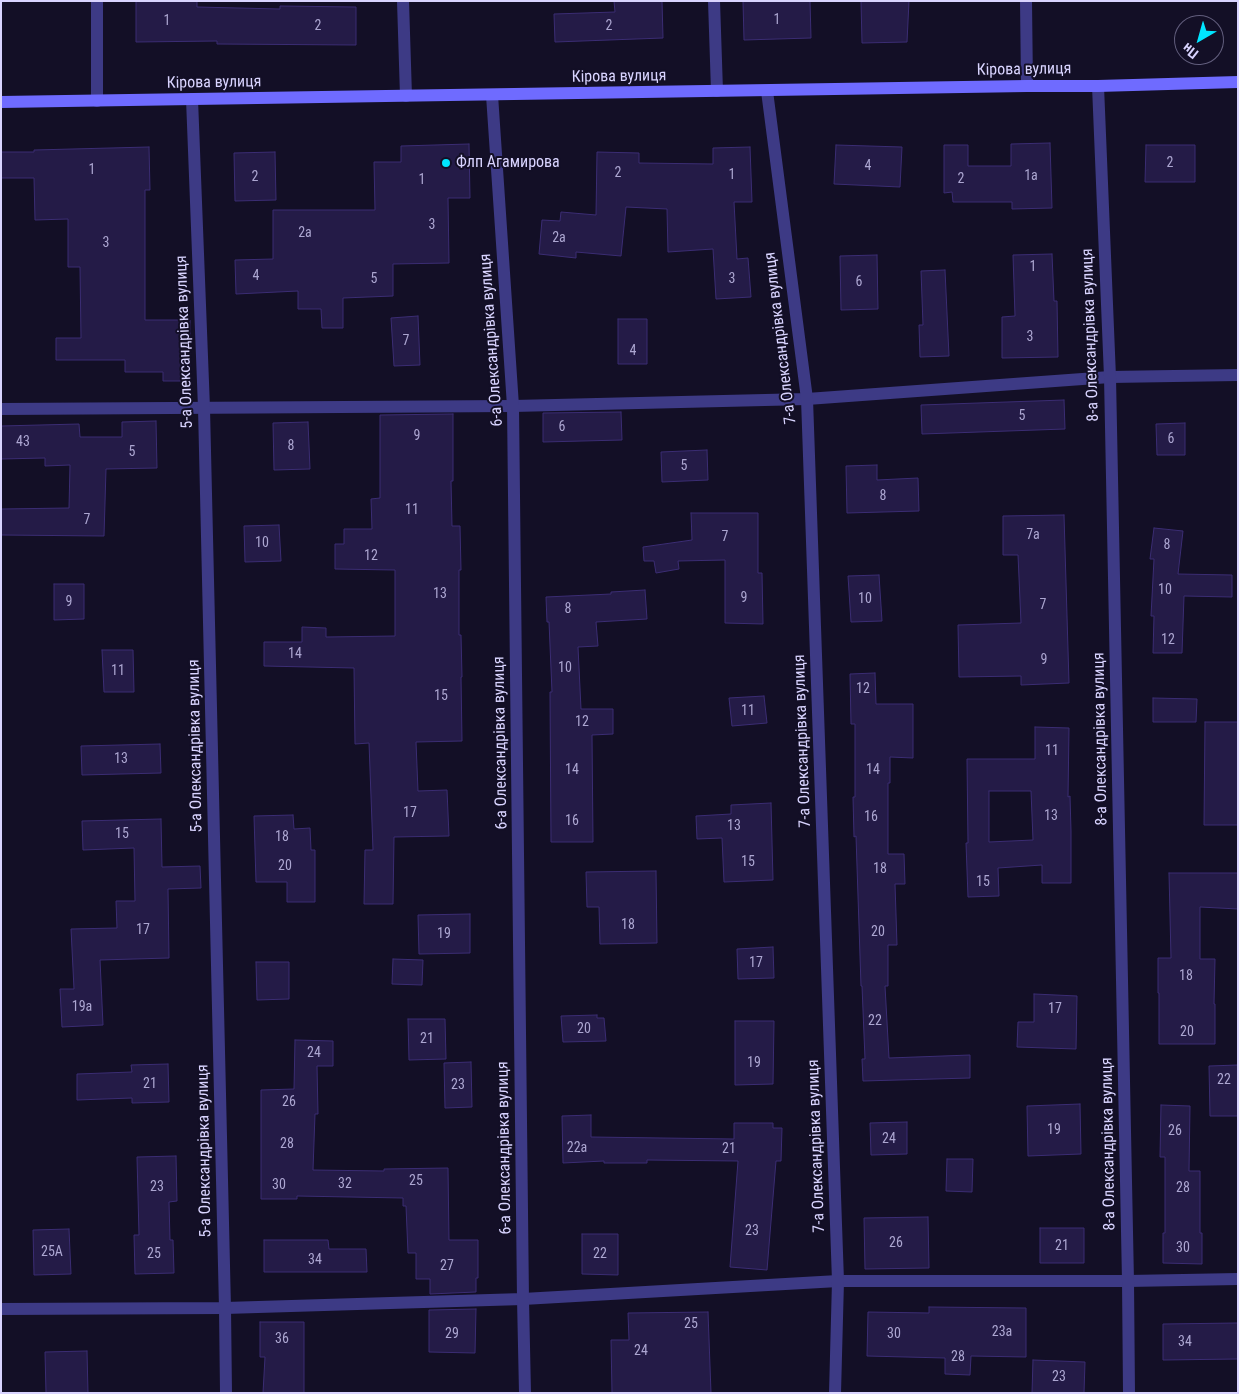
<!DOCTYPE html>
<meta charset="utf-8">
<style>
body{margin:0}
#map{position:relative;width:1239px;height:1394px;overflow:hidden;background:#130f26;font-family:"Roboto Condensed",sans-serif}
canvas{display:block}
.frame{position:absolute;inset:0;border:2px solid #d9d4ff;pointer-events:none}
.north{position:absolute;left:1174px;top:15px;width:50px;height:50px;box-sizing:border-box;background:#130f26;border:1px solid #625e7d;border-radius:50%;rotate:218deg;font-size:14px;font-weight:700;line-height:20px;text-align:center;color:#d9d4ff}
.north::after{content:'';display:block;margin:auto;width:18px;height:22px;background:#00e5ff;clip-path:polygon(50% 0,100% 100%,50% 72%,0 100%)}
</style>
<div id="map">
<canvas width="1239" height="1394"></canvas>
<div class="frame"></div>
<div class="north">Пн</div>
</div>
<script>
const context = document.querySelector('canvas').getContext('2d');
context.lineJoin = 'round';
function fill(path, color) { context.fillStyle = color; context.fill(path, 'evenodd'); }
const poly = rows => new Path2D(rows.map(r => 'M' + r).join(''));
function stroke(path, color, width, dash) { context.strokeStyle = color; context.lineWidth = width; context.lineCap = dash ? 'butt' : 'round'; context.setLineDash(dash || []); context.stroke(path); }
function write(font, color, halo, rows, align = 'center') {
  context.font = font + ' "Roboto Condensed",sans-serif'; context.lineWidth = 4; context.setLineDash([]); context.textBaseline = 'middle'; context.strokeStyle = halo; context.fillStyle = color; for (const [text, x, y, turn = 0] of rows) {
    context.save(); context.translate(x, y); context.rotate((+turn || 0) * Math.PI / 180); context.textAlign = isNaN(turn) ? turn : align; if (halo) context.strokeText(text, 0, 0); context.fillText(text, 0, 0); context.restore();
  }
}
const building = poly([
 [136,1,197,1,197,7,280,9,280,6,356,7,356,45,217,44,217,41,136,42,136,1],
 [614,1,662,1,663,38,555,42,554,14,615,12,614,1],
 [743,1,810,1,811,38,744,40,743,1],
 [861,1,909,1,907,42,862,43,861,1],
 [1050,143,1052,208,1012,209,1012,202,953,202,952,192,944,193,944,145,968,145,968,166,1011,166,1011,144,1050,143],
 [469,144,470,198,448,198,449,263,393,264,393,296,343,298,343,328,322,328,321,309,298,309,298,291,236,294,235,260,273,259,273,210,375,210,374,162,401,162,401,146,469,144],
 [836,145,902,147,900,187,834,184,836,145],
 [1146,145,1195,145,1195,182,1145,182,1146,145],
 [149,147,150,190,145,190,145,320,190,320,190,381,163,381,163,372,125,372,125,360,56,360,56,338,81,338,80,267,68,267,68,219,35,220,34,178,1,178,1,152,34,152,34,150,149,147],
 [750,147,752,202,734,202,737,259,748,258,751,297,716,299,713,249,668,252,667,209,626,207,621,256,576,252,576,258,539,254,542,220,560,221,561,212,596,215,597,152,639,153,639,163,713,164,713,148,750,147],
 [275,152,276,200,235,201,234,153,275,152],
 [1052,254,1054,301,1057,301,1058,357,1002,358,1002,317,1015,316,1013,255,1052,254],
 [877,255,878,309,841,310,840,256,877,255],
 [945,270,949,356,920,357,919,325,923,325,921,271,945,270],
 [418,316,420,365,394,366,391,318,418,316],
 [618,319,647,319,647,364,618,364,618,319],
 [1064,400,1065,429,922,434,921,405,1064,400],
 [621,412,622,440,543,442,543,413,621,412],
 [453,414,453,481,451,481,452,526,460,526,461,570,459,570,459,635,461,635,462,677,461,677,462,741,416,742,418,791,447,790,449,836,394,837,393,904,364,904,365,850,373,850,369,743,355,744,354,668,264,666,264,642,302,642,302,627,326,628,326,637,395,636,395,570,335,569,335,544,344,544,344,529,372,529,371,499,380,498,380,415,453,414],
 [156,421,157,468,106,469,104,536,1,535,1,509,69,508,70,465,45,466,45,458,1,459,1,426,79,424,80,437,122,437,122,422,156,421],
 [308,422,310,469,274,470,273,423,308,422],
 [1185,423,1185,455,1157,455,1156,424,1185,423],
 [707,450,708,480,662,482,661,452,707,450],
 [877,465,877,480,918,478,919,511,847,513,846,466,877,465],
 [691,513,758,513,758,573,762,573,763,624,725,623,725,560,678,561,679,569,656,573,654,561,644,561,643,547,692,540,691,513],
 [1064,515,1069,683,1021,685,1021,676,959,677,958,625,1021,623,1018,555,1003,555,1003,516,1064,515],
 [279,525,281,561,245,562,244,526,279,525],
 [1154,528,1183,531,1178,574,1232,575,1232,597,1184,596,1182,653,1153,653,1154,616,1151,616,1154,559,1150,559,1154,528],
 [879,575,882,621,851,622,848,576,879,575],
 [54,584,84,584,84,619,54,620,54,584],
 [645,590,647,619,596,622,598,646,578,647,581,709,613,709,613,734,592,735,593,842,551,842,550,692,552,692,549,622,547,622,546,597,611,594,611,592,645,590],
 [102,650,133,650,134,692,104,692,102,650],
 [875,673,876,704,913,704,913,758,890,757,890,783,888,783,888,854,904,854,905,884,895,884,897,945,888,945,888,986,885,986,889,1058,970,1055,970,1078,863,1081,862,1059,865,1059,862,986,861,986,856,836,854,837,853,797,855,797,855,724,851,724,850,674,875,673],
 [764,696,767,723,732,726,729,698,764,696],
 [1153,698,1197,699,1196,722,1153,722,1153,698],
 [1205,722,1238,722,1238,825,1204,825,1205,722],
 [1035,727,1069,728,1068,797,1070,796,1071,831,1071,883,1042,883,1042,865,998,868,999,896,968,897,966,843,968,843,967,759,1035,759,1035,727],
 [989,791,1031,791,1033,840,989,842,989,791],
 [160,744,161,773,82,775,81,746,160,744],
 [771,803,773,880,724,882,722,838,697,839,696,816,731,814,731,805,771,803],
 [293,815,294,829,310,828,311,850,315,850,315,902,287,902,287,882,256,882,254,816,293,815],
 [161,819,162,867,200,866,201,888,168,889,169,958,100,960,103,1025,62,1027,60,989,74,989,71,929,117,928,116,901,135,901,134,848,83,850,82,821,161,819],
 [656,871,657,943,600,944,599,907,587,907,586,872,656,871],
 [1169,873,1238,873,1238,909,1200,907,1200,959,1215,959,1214,1004,1215,1004,1215,1044,1159,1044,1159,993,1158,993,1158,958,1171,958,1169,873],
 [470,914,470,953,419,954,418,915,470,914],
 [773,947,774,978,738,979,737,949,773,947],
 [393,959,423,960,422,985,392,984,393,959],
 [256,962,289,962,289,999,257,1000,256,962],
 [1034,994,1077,996,1076,1049,1017,1047,1018,1022,1034,1022,1034,994],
 [597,1015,597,1018,604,1018,606,1041,563,1042,561,1016,597,1015],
 [408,1019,445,1019,446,1059,409,1060,408,1019],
 [735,1021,774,1021,773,1084,735,1085,735,1021],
 [295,1040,333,1041,333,1066,317,1066,318,1114,315,1114,313,1170,384,1171,384,1169,448,1168,449,1240,478,1240,478,1278,476,1278,476,1292,430,1294,430,1279,416,1279,416,1253,408,1253,406,1206,403,1206,403,1198,297,1196,297,1199,261,1199,261,1090,294,1089,295,1040],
 [471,1062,472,1107,445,1108,444,1063,471,1062],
 [168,1064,169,1102,132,1103,132,1098,77,1100,77,1074,132,1072,131,1065,168,1064],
 [1238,1065,1238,1116,1210,1116,1209,1066,1238,1065],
 [1080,1104,1081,1154,1028,1156,1027,1106,1080,1104],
 [1161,1105,1190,1106,1189,1171,1200,1171,1200,1233,1202,1233,1202,1264,1163,1263,1163,1233,1165,1233,1165,1157,1160,1157,1161,1105],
 [591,1115,591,1137,734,1139,734,1123,773,1123,773,1128,782,1128,781,1161,776,1161,767,1270,730,1267,738,1161,647,1160,647,1163,604,1163,604,1161,563,1163,562,1116,591,1115],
 [907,1122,907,1154,871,1155,870,1123,907,1122],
 [176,1156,177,1201,169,1202,170,1240,173,1240,174,1273,135,1274,134,1235,139,1235,137,1157,176,1156],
 [947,1159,973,1159,972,1192,946,1191,947,1159],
 [928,1217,929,1268,865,1269,864,1218,928,1217],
 [1040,1228,1084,1228,1084,1263,1040,1263,1040,1228],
 [69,1229,71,1274,34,1275,33,1230,69,1229],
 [582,1234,618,1234,618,1275,582,1274,582,1234],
 [264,1240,328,1240,329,1249,366,1249,367,1272,264,1272,264,1240],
 [929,1307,1026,1308,1026,1357,971,1356,970,1375,945,1374,945,1358,867,1356,868,1312,929,1313,929,1307],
 [476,1309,475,1353,429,1352,429,1310,476,1309],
 [708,1312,711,1393,612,1393,611,1340,629,1340,628,1313,708,1312],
 [260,1322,304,1322,304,1393,263,1393,265,1357,260,1357,260,1322],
 [1238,1323,1238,1359,1163,1360,1163,1324,1238,1323],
 [87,1351,88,1393,46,1393,45,1352,87,1351],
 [1033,1360,1085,1362,1084,1393,1032,1393,1033,1360]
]);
const lane = poly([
 [1,409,513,406,807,399,1110,377,1238,375],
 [1,1309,225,1308,523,1299,838,1281,1128,1281,1238,1279]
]);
const street = poly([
 [97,1,97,101],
 [403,1,406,96],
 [714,1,717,91],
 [1026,1,1027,86],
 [1098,86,1110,377,1128,1281,1129,1393],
 [767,91,807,399,838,1281,835,1393],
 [492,95,513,406,523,1299,525,1393],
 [192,99,204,408,225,1308,226,1393]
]);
const secondary = poly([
 [1,102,1027,86,1098,86,1238,82]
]);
const markers = [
 [446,163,5,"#00e5ff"]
];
const numberNames = [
 ["1",777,20],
 ["1",167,21],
 ["2",318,26],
 ["2",609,26],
 ["2",1170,163],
 ["4",868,166],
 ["1",92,170],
 ["2",618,173],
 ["1",732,175],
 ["1а",1031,176],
 ["2",255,177],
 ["2",961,179],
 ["1",422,180],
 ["3",432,225],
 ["2а",305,233],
 ["2а",559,238],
 ["3",106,243],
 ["1",1033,267],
 ["4",256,276],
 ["5",374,279],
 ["3",732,279],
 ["6",859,282],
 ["3",1030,337],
 ["7",406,341],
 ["4",633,351],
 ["5",1022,416],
 ["6",562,427],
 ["9",417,436],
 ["6",1171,439],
 ["43",23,442],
 ["8",291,446],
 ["5",132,452],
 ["5",684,466],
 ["8",883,496],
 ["11",412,510],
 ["7",87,520],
 ["7а",1033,535],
 ["7",725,537],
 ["10",262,543],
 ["8",1167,545],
 ["12",371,556],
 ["10",1165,590],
 ["13",440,594],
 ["9",744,598],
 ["10",865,599],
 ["9",69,602],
 ["7",1043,605],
 ["8",568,609],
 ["12",1168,640],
 ["14",295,654],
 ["9",1044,660],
 ["10",565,668],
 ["11",118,671],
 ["12",863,689],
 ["15",441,696],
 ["11",748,711],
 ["12",582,722],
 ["11",1052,751],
 ["13",121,759],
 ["14",572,770],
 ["14",873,770],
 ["17",410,813],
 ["13",1051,816],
 ["16",871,817],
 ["16",572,821],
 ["13",734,826],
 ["15",122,834],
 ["18",282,837],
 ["15",748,862],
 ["20",285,866],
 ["18",880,869],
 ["15",983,882],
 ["18",628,925],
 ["17",143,930],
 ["20",878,932],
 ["19",444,934],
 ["17",756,963],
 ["18",1186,976],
 ["19а",82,1007],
 ["17",1055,1009],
 ["22",875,1021],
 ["20",584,1029],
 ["20",1187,1032],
 ["21",427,1039],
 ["24",314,1053],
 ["19",754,1063],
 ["22",1224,1080],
 ["21",150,1084],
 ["23",458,1085],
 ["26",289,1102],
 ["19",1054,1130],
 ["26",1175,1131],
 ["24",889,1139],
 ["28",287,1144],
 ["22а",577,1148],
 ["21",729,1149],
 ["25",416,1181],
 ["32",345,1184],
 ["30",279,1185],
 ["23",157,1187],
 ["28",1183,1188],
 ["23",752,1231],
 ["26",896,1243],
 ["21",1062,1246],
 ["30",1183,1248],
 ["25А",52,1252],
 ["25",154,1254],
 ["22",600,1254],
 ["34",315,1260],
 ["27",447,1266],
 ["25",691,1324],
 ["23а",1002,1332],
 ["29",452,1334],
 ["30",894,1334],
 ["36",282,1339],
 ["34",1185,1342],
 ["24",641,1351],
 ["28",958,1357],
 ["23",1059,1377]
];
const streetNames = [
 ["Кірова вулиця",1024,70,-1],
 ["Кірова вулиця",619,77,-1],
 ["Кірова вулиця",214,83,-1],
 ["8-а Олександрівка вулиця",1091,335,-92],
 ["7-а Олександрівка вулиця",781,338,-97],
 ["6-а Олександрівка вулиця",492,340,-94],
 ["5-а Олександрівка вулиця",185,342,-92],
 ["8-а Олександрівка вулиця",1101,739,-91],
 ["7-а Олександрівка вулиця",803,741,-92],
 ["6-а Олександрівка вулиця",501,743,-91],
 ["5-а Олександрівка вулиця",196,746,-91],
 ["8-а Олександрівка вулиця",1109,1144,-91],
 ["7-а Олександрівка вулиця",817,1146,-92],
 ["6-а Олександрівка вулиця",505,1148,-91],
 ["5-а Олександрівка вулиця",205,1151,-91]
];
const poiNames = [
 ["Флп Агамирова",456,163]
];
fill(building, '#241b47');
stroke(building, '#3b2d73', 1);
stroke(lane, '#3d3a85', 12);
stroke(street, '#3d3a85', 12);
stroke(secondary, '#6f6bff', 12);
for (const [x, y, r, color] of markers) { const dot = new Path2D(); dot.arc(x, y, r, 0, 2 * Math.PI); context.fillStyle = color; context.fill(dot); stroke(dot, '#130f26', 2); }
write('14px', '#aca6d1', null, numberNames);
write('16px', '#d9d4ff', '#130f26', streetNames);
write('16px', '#d9d4ff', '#130f26', poiNames, 'left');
</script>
